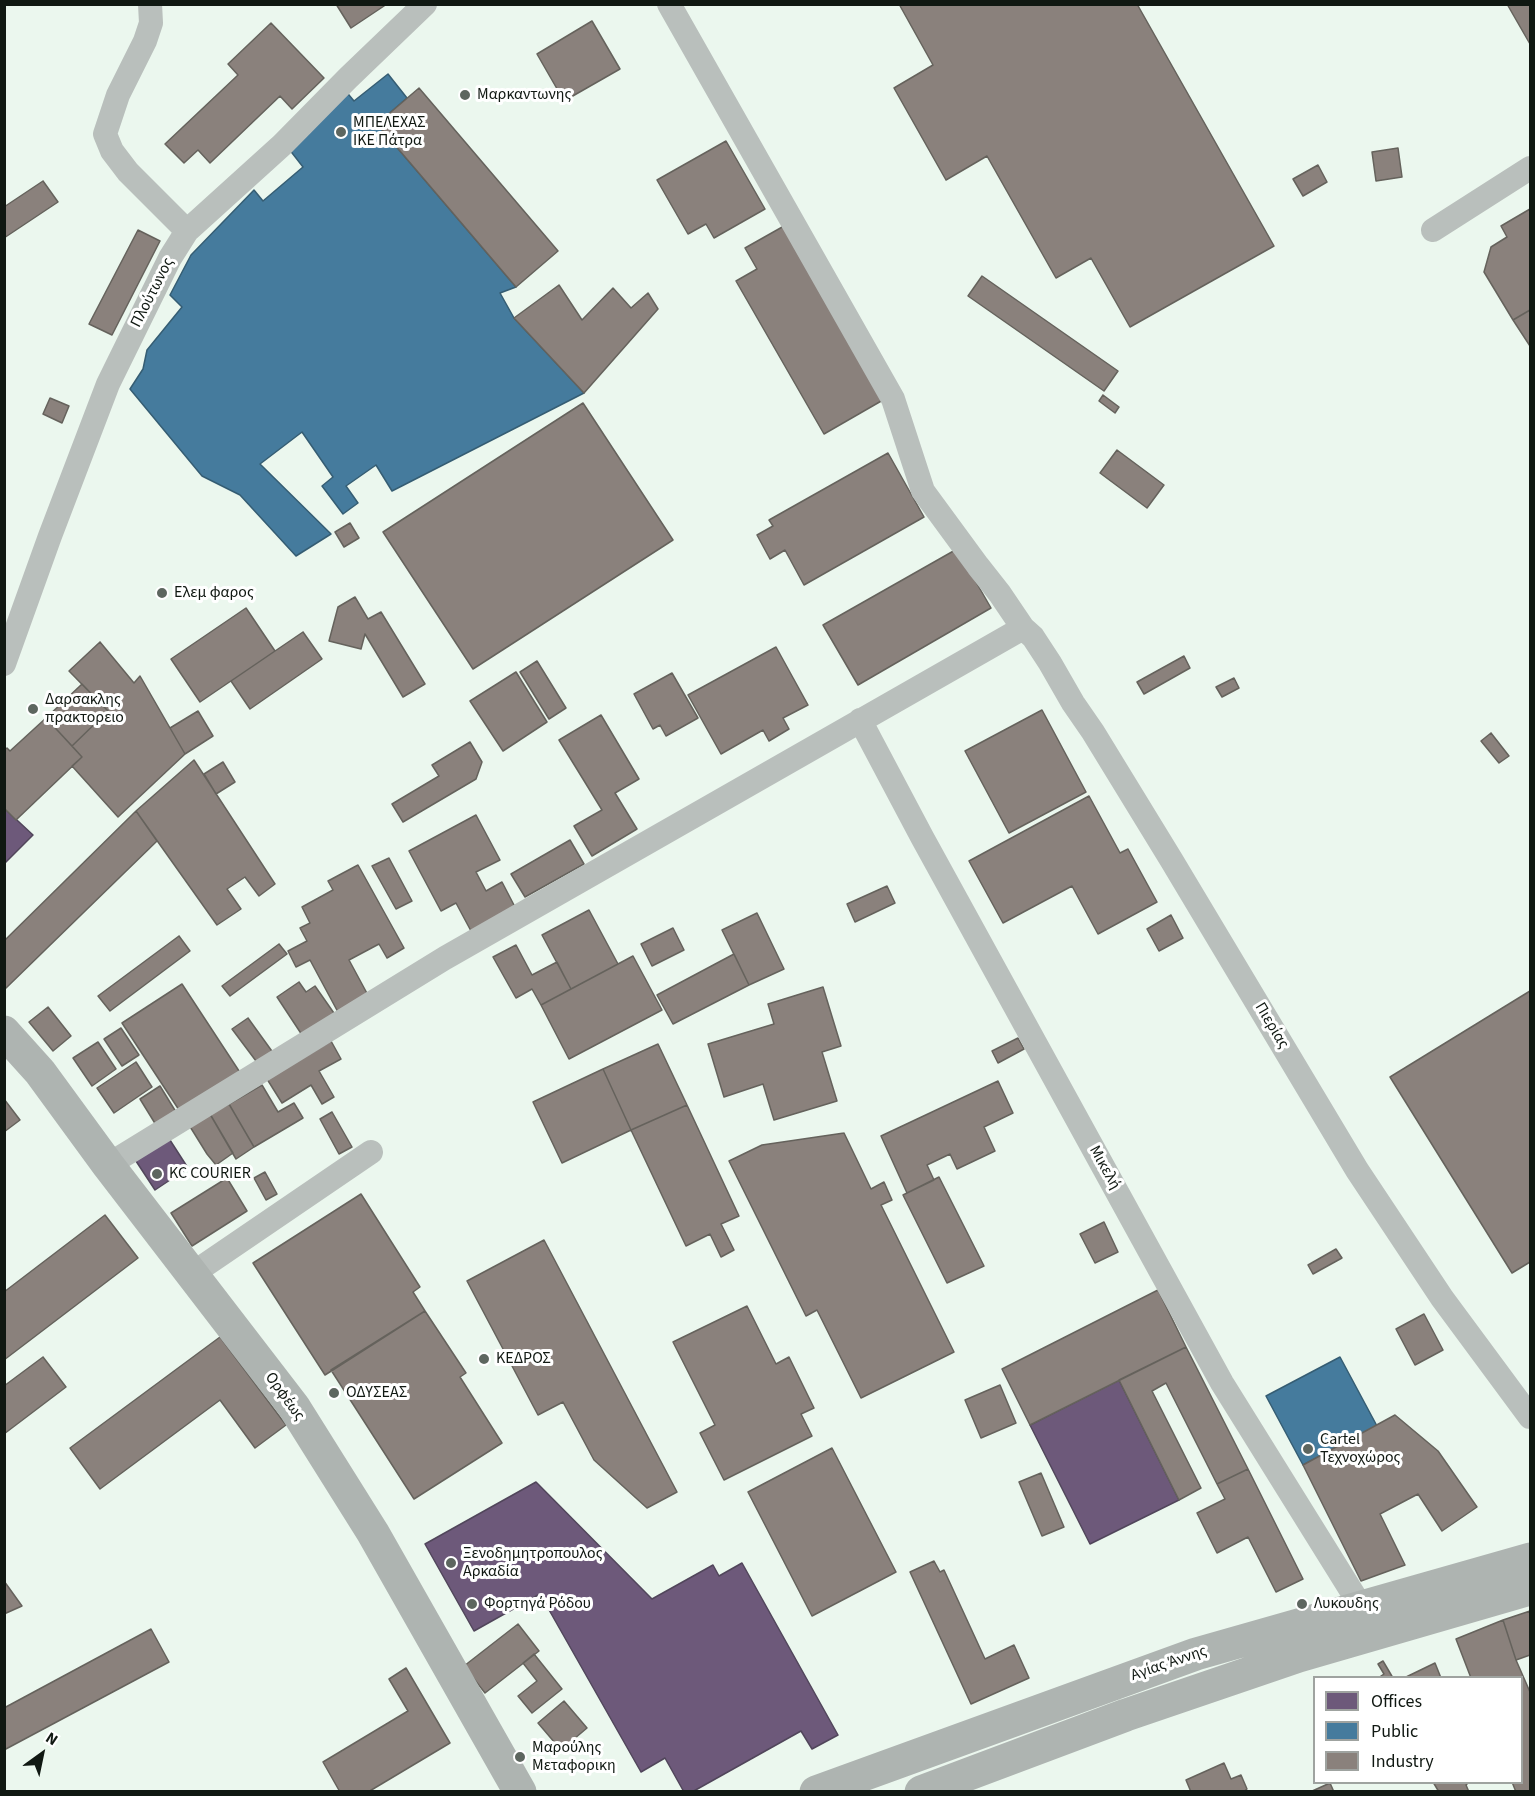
<!DOCTYPE html>
<meta charset="utf-8">
<style>
body{margin:0}
#map{position:relative;width:1535px;height:1796px;overflow:hidden;background:#ebf7ee;font-family:"Source Sans 3",sans-serif}
canvas{display:block}
.frame{position:absolute;inset:0;border:6px solid #101812;pointer-events:none}
.legend{position:absolute;left:1313px;top:1676px;width:210px;height:108px;box-sizing:border-box;background:#fff;border:2px solid #9fa3a0;margin:0;padding:8px 10px;list-style:none;font-size:18px;color:#101812}
.legend li{display:flex;align-items:center;gap:12px;height:30px}
.legend b{width:30px;border:2px solid #9fa3a0}
.north{position:absolute;left:12px;top:1724px;width:60px;height:60px;-webkit-text-stroke:4px #fff;paint-order:stroke;rotate:33deg;font-size:16px;font-weight:700;line-height:24px;text-align:center;color:#101812}
.north::after{content:'';display:block;margin:auto;width:21px;height:27px;background:#101812;clip-path:polygon(50% 0,100% 100%,50% 72%,0 100%)}
</style>
<div id="map">
<canvas width="1535" height="1796"></canvas>
<div class="frame"></div>
<ul class="legend">
<li><b style="height:16px;background:#6d597a"></b>Offices</li>
<li><b style="height:16px;background:#457b9d"></b>Public</li>
<li><b style="height:16px;background:#8a817c"></b>Industry</li>
</ul>
<div class="north">N</div>
</div>
<script>
const context = document.querySelector('canvas').getContext('2d');
context.lineJoin = 'round';
function fill(path, color) { context.fillStyle = color; context.fill(path, 'evenodd'); }
const poly = rows => new Path2D(rows.map(r => 'M' + r).join(''));
function stroke(path, color, width, dash) { context.strokeStyle = color; context.lineWidth = width; context.lineCap = dash ? 'butt' : 'round'; context.setLineDash(dash || []); context.stroke(path); }
function write(font, color, halo, rows, align = 'center') {
  context.font = font + ' "Source Sans 3",sans-serif'; context.lineWidth = 6; context.setLineDash([]); context.textBaseline = 'middle'; context.strokeStyle = halo; context.fillStyle = color; for (const [text, x, y, turn = 0] of rows) {
    context.save(); context.translate(x, y); context.rotate((+turn || 0) * Math.PI / 180); context.textAlign = isNaN(turn) ? turn : align; if (halo) context.strokeText(text, 0, 0); context.fillText(text, 0, 0); context.restore();
  }
}
const offices = poly([
 [4,808,33,835,4,864,4,808],
 [168,1137,188,1168,155,1190,134,1158,168,1137],
 [1119,1380,1179,1500,1090,1544,1030,1425,1119,1380],
 [536,1482,652,1599,713,1565,719,1576,742,1563,838,1735,812,1749,801,1731,692,1792,684,1792,665,1758,641,1772,540,1594,474,1631,425,1544,536,1482]
]);
const public = poly([
 [388,74,407,98,377,124,516,287,500,293,514,318,584,393,392,491,376,465,346,486,358,503,343,514,322,486,333,477,302,432,260,464,331,534,296,556,240,495,202,476,130,389,143,369,147,350,182,307,170,295,191,255,254,190,263,201,303,167,289,149,344,89,354,101,388,74],
 [1340,1357,1377,1426,1303,1465,1266,1396,1340,1357]
]);
const industry = poly([
 [336,4,387,4,351,28,336,4],
 [899,4,1137,4,1274,246,1130,327,1091,258,1056,278,987,156,946,180,894,88,933,65,899,4],
 [1507,4,1530,4,1530,44,1507,4],
 [592,21,620,69,564,101,537,54,592,21],
 [271,23,324,78,292,109,280,96,210,163,198,150,184,163,165,144,238,75,228,64,271,23],
 [419,88,558,251,516,287,377,124,419,88],
 [726,141,765,209,714,238,706,224,688,234,657,180,726,141],
 [1398,148,1402,177,1376,181,1372,152,1398,148],
 [1318,165,1327,182,1303,196,1293,179,1318,165],
 [43,181,58,202,4,238,4,207,43,181],
 [1530,209,1530,310,1513,320,1484,272,1491,247,1507,237,1501,226,1530,209],
 [784,226,883,400,824,434,736,281,757,269,745,248,784,226],
 [138,230,160,241,112,335,89,324,138,230],
 [982,276,1118,371,1104,391,968,296,982,276],
 [559,285,582,320,613,288,631,308,648,293,658,309,584,393,514,318,559,285],
 [1530,310,1530,346,1513,320,1530,310],
 [1103,395,1119,407,1115,413,1099,401,1103,395],
 [50,398,69,406,62,423,43,414,50,398],
 [583,403,673,540,473,669,383,532,583,403],
 [1117,450,1164,485,1147,508,1100,473,1117,450],
 [888,453,924,517,804,585,785,550,770,559,757,535,773,526,769,520,888,453],
 [350,523,359,538,344,547,335,532,350,523],
 [957,549,991,608,858,685,823,625,957,549],
 [355,597,368,619,381,612,425,684,403,697,365,634,361,649,329,641,338,607,355,597],
 [246,608,275,651,200,702,171,659,246,608],
 [303,632,322,659,250,709,231,681,303,632],
 [100,642,134,683,140,676,185,754,118,817,72,766,82,757,72,746,108,711,69,671,100,642],
 [776,647,808,705,783,718,789,729,769,741,763,730,721,754,688,695,776,647],
 [1184,656,1190,668,1144,694,1137,682,1184,656],
 [537,661,566,708,549,719,520,672,537,661],
 [516,672,547,722,503,751,470,701,516,672],
 [672,673,698,718,666,736,660,725,653,729,634,694,672,673],
 [1234,678,1239,688,1222,697,1216,687,1234,678],
 [82,684,108,711,72,746,46,718,82,684],
 [1042,710,1086,792,1009,833,965,751,1042,710],
 [198,711,213,736,185,754,170,728,198,711],
 [601,715,639,779,615,793,637,829,592,856,574,826,602,810,559,740,601,715],
 [46,718,82,757,16,820,4,808,4,750,7,748,10,751,46,718],
 [1491,733,1509,756,1499,763,1481,741,1491,733],
 [470,742,482,762,476,779,403,822,392,804,439,776,432,765,470,742],
 [194,760,275,884,259,896,245,877,227,889,241,909,217,925,136,811,194,760],
 [223,762,235,782,216,794,204,774,223,762],
 [1089,796,1120,853,1128,849,1157,902,1098,934,1072,886,1003,923,969,861,1089,796],
 [136,811,157,841,4,990,4,941,136,811],
 [476,815,500,860,476,872,486,891,502,882,515,907,471,931,456,903,441,911,409,851,476,815],
 [570,840,584,864,525,897,511,874,570,840],
 [389,858,412,901,396,909,372,866,389,858],
 [358,865,404,948,387,958,379,944,349,960,369,997,339,1014,310,960,296,967,288,951,307,941,300,928,310,923,302,907,333,890,328,881,358,865],
 [887,886,895,903,855,922,847,904,887,886],
 [589,910,618,964,571,989,542,935,589,910],
 [757,913,784,969,749,985,722,930,757,913],
 [1171,915,1183,938,1159,951,1147,929,1171,915],
 [673,928,684,950,652,966,641,944,673,928],
 [179,936,190,951,110,1011,98,996,179,936],
 [279,944,287,954,230,996,222,986,279,944],
 [516,945,532,975,557,962,571,989,541,1005,532,989,516,998,493,957,516,945],
 [734,954,749,985,673,1024,657,995,734,954],
 [633,956,662,1010,569,1059,541,1005,633,956],
 [299,982,306,992,315,986,336,1016,304,1038,277,997,299,982],
 [182,984,241,1074,181,1113,122,1023,182,984],
 [823,987,841,1046,822,1052,837,1101,774,1120,763,1084,724,1097,708,1044,774,1024,768,1004,823,987],
 [1530,991,1530,1262,1512,1273,1390,1077,1530,991],
 [48,1007,71,1036,53,1051,29,1022,48,1007],
 [248,1018,274,1054,259,1065,232,1029,248,1018],
 [121,1028,139,1055,122,1066,104,1039,121,1028],
 [1018,1038,1024,1049,998,1063,992,1051,1018,1038],
 [331,1041,341,1059,319,1071,334,1097,322,1104,311,1085,282,1103,267,1079,331,1041],
 [98,1042,116,1069,92,1086,73,1058,98,1042],
 [658,1044,687,1105,631,1130,603,1069,658,1044],
 [136,1062,152,1087,114,1113,97,1088,136,1062],
 [603,1069,631,1130,562,1163,533,1102,603,1069],
 [998,1081,1013,1113,984,1127,995,1151,957,1169,950,1154,927,1165,934,1180,907,1193,881,1136,998,1081],
 [262,1085,278,1112,294,1103,303,1118,254,1147,229,1104,262,1085],
 [160,1086,176,1112,156,1125,140,1099,160,1086],
 [4,1099,20,1120,4,1132,4,1099],
 [229,1104,254,1147,236,1159,210,1114,229,1104],
 [687,1105,739,1216,721,1224,734,1250,721,1257,710,1234,686,1246,631,1130,687,1105],
 [332,1112,352,1147,339,1154,320,1119,332,1112],
 [210,1114,233,1153,216,1165,207,1154,189,1125,210,1114],
 [844,1133,871,1189,884,1182,892,1200,881,1205,954,1352,861,1398,817,1310,806,1316,729,1161,762,1145,844,1133],
 [265,1172,277,1194,266,1200,254,1178,265,1172],
 [939,1177,984,1266,947,1283,903,1195,939,1177],
 [227,1178,247,1211,192,1246,171,1213,227,1178],
 [361,1194,420,1287,413,1292,425,1311,325,1375,253,1263,361,1194],
 [105,1215,138,1258,4,1360,4,1292,105,1215],
 [1104,1222,1118,1252,1095,1263,1080,1234,1104,1222],
 [544,1240,677,1492,647,1508,594,1460,563,1402,538,1415,467,1281,544,1240],
 [1336,1249,1342,1258,1313,1274,1308,1265,1336,1249],
 [1158,1290,1186,1347,1030,1425,1002,1369,1158,1290],
 [747,1306,776,1364,789,1357,814,1408,801,1414,812,1436,724,1480,700,1433,715,1425,673,1342,747,1306],
 [425,1311,466,1373,460,1377,502,1443,414,1499,331,1370,425,1311],
 [1424,1314,1443,1350,1415,1365,1396,1329,1424,1314],
 [220,1337,286,1425,255,1448,220,1400,100,1489,70,1448,220,1337],
 [1186,1347,1248,1469,1217,1484,1166,1383,1152,1391,1201,1488,1179,1500,1119,1380,1186,1347],
 [43,1357,66,1387,4,1434,4,1386,43,1357],
 [1000,1385,1016,1423,981,1438,965,1400,1000,1385],
 [1395,1415,1438,1451,1477,1507,1442,1531,1418,1494,1380,1514,1405,1565,1361,1581,1303,1465,1395,1415],
 [832,1448,896,1572,812,1616,748,1492,832,1448],
 [1248,1469,1303,1579,1276,1592,1248,1537,1217,1553,1197,1513,1225,1499,1217,1484,1248,1469],
 [1041,1473,1064,1527,1042,1536,1019,1482,1041,1473],
 [934,1561,940,1572,944,1570,985,1659,1014,1645,1029,1678,971,1704,910,1572,934,1561],
 [4,1581,22,1606,4,1614,4,1581],
 [1530,1611,1530,1655,1516,1660,1503,1620,1530,1611],
 [1503,1620,1516,1660,1530,1692,1530,1792,1516,1792,1512,1782,1522,1782,1522,1678,1471,1678,1456,1639,1503,1620],
 [518,1624,539,1651,485,1693,464,1666,518,1624],
 [151,1629,169,1662,4,1750,4,1708,151,1629],
 [534,1654,562,1689,532,1713,518,1696,537,1681,523,1663,534,1654],
 [1383,1661,1393,1678,1378,1678,1384,1674,1378,1664,1383,1661],
 [1435,1663,1441,1678,1404,1678,1435,1663],
 [406,1668,450,1743,368,1792,340,1792,323,1762,408,1711,389,1679,406,1668],
 [564,1701,587,1728,561,1750,538,1723,564,1701],
 [1224,1763,1231,1779,1241,1775,1247,1789,1243,1792,1191,1792,1186,1780,1224,1763],
 [1433,1782,1469,1782,1466,1785,1469,1792,1439,1792,1433,1782],
 [1330,1783,1334,1792,1310,1792,1330,1783]
]);
const street = poly([
 [150,4,151,23,145,41,118,95,105,134,112,151,128,172,187,231],
 [669,4,893,399,923,491,978,566,1000,594,1023,628,1033,637,1050,663,1073,703,1093,732,1172,861,1357,1170,1442,1298,1530,1417],
 [1433,230,1530,168],
 [4,664,50,536,108,384,170,258,187,231,282,145,348,78,425,4],
 [860,720,922,837,1222,1383,1362,1608],
 [108,1165,445,958,1023,628],
 [192,1274,371,1152]
]);
const secondary = poly([
 [4,1032,40,1072,108,1165,294,1407,373,1533,520,1792],
 [816,1792,1196,1654,1530,1559],
 [921,1792,1126,1715,1299,1656,1530,1589]
]);
const markers = [
 [465,95,6,"#5d665f"],
 [341,132,6,"#5d665f"],
 [162,593,6,"#5d665f"],
 [33,709,6,"#5d665f"],
 [157,1174,6,"#5d665f"],
 [484,1359,6,"#5d665f"],
 [334,1393,6,"#5d665f"],
 [1308,1449,6,"#5d665f"],
 [451,1563,6,"#5d665f"],
 [472,1604,6,"#5d665f"],
 [1302,1604,6,"#5d665f"],
 [520,1757,6,"#5d665f"]
];
const poiNames = [
 ["Μαρκαντωνης",477,95],
 ["ΜΠΕΛΕΧΑΣ",353,123],
 ["ΙΚΕ Πάτρα",353,141],
 ["Ελεμ φαρος",174,593],
 ["Δαρσακλης",45,700],
 ["πρακτορειο",45,718],
 ["KC COURIER",169,1174],
 ["ΚΕΔΡΟΣ",496,1359],
 ["ΟΔΥΣΕΑΣ",346,1393],
 ["Cartel",1320,1440],
 ["Τεχνοχώρος",1320,1458],
 ["Ξενοδημητροπουλος",463,1554],
 ["Αρκαδία",463,1572],
 ["Φορτηγά Ρόδου",484,1604],
 ["Λυκουδης",1314,1604],
 ["Μαρούλης",532,1748],
 ["Μεταφορικη",532,1766]
];
const streetNames = [
 ["Πλούτωνος",153,293,-63],
 ["Πιερίας",1271,1026,59],
 ["Μικελή",1104,1168,61],
 ["Ορφέως",284,1397,54],
 ["Αγίας Άννης",1169,1664,-19]
];
fill(offices, '#6d597a');
stroke(offices, '#51465b', 1.5);
fill(public, '#457b9d');
stroke(public, '#355d73', 1.5);
fill(industry, '#8a817c');
stroke(industry, '#65625c', 1.5);
stroke(street, '#b9bfbc', 24);
stroke(secondary, '#aeb4b1', 33);
for (const [x, y, r, color] of markers) { const dot = new Path2D(); dot.arc(x, y, r, 0, 2 * Math.PI); context.fillStyle = color; context.fill(dot); stroke(dot, '#fff', 2); }
write('16px', '#101812', '#fff', poiNames, 'left');
write('16px', '#101812', '#fff', streetNames);
</script>
